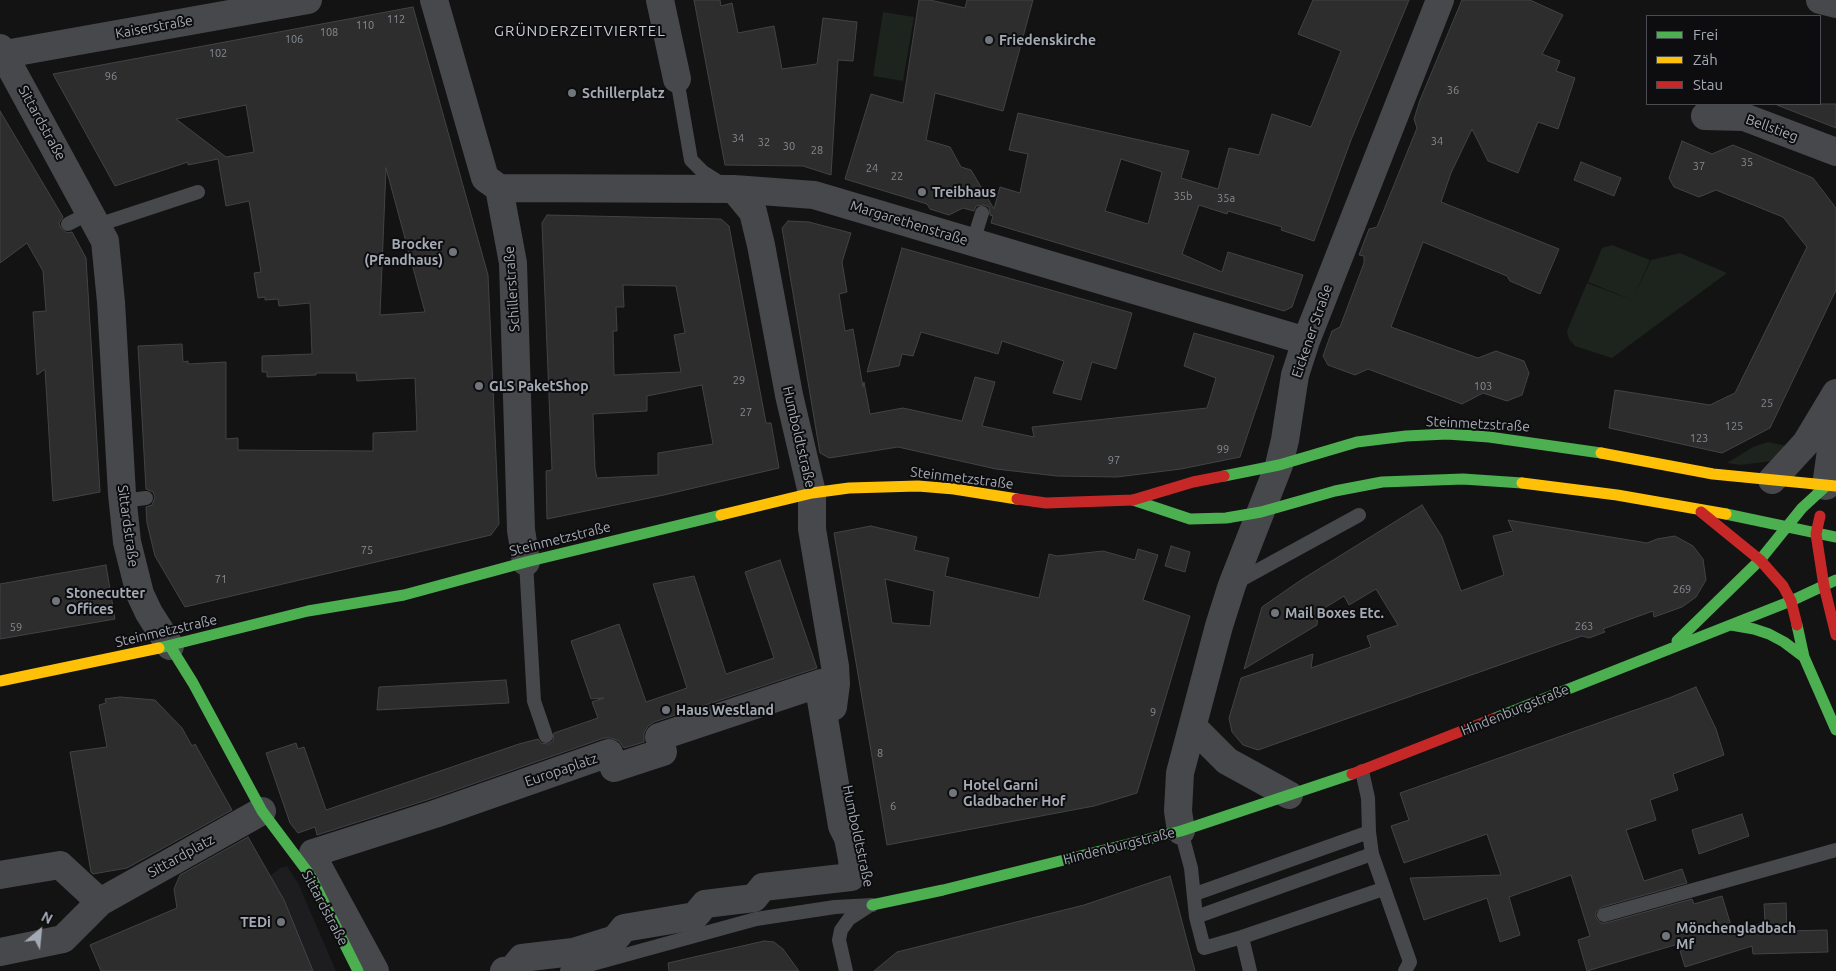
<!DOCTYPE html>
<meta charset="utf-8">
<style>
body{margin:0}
#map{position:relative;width:1836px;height:971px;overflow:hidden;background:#131313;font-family:Ubuntu,sans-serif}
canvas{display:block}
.legend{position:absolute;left:1646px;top:15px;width:175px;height:90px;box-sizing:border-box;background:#0d0d0f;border:1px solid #494c51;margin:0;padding:6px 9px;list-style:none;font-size:15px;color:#a4aab4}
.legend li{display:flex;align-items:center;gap:10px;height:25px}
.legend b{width:25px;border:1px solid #494c51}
.north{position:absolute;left:15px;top:906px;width:50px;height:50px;-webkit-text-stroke:4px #0d0d0f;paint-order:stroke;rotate:28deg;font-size:14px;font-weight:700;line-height:20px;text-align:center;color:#a4aab4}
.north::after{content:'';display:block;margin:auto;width:18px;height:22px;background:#a4aab4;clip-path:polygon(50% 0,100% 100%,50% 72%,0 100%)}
</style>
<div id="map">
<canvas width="1836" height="971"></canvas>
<ul class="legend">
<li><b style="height:6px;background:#4caf50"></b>Frei</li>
<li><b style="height:6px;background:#ffc107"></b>Zäh</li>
<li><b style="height:6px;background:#c62828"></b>Stau</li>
</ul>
<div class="north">N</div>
</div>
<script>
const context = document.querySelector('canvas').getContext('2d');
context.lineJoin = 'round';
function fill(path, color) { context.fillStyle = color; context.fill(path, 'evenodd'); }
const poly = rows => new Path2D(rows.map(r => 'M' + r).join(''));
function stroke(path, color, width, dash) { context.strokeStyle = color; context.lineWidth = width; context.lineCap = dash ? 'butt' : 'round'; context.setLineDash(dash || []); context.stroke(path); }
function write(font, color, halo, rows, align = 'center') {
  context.font = font + ' Ubuntu,sans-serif'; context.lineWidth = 4; context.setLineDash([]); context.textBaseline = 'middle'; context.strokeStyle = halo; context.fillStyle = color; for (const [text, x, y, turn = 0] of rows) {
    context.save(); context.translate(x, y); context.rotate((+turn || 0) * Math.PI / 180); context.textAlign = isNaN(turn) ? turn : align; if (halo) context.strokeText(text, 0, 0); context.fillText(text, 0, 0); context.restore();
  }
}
const built = poly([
 [287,866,298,883,336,971,313,971,270,876,280,868]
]);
const green = poly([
 [883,12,914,17,903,81,873,76],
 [1612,245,1650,260,1634,296,1651,260,1680,253,1727,273,1612,358,1575,346,1569,339,1567,331,1587,283,1632,300,1588,282,1602,248],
 [1768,442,1792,447,1773,461,1740,465,1727,463,1753,447]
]);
const building = poly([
 [694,0,720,0,721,6,732,3,738,33,774,26,782,69,817,64,823,18,857,22,853,61,838,60,831,175,803,166,725,165,694,0],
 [919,0,930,0,965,8,967,0,1033,0,1003,111,935,93,926,140,950,147,961,167,971,170,994,209,1000,187,1020,193,1028,154,1009,150,1018,113,1189,151,1181,178,1218,189,1229,148,1259,155,1272,114,1311,127,1341,51,1298,34,1313,0,1409,0,1351,140,1314,241,1281,230,1282,227,1228,211,1227,214,1199,205,1182,254,1222,272,1228,252,1303,275,1292,307,1284,311,991,223,993,216,990,215,989,207,984,205,976,206,974,211,963,208,949,215,930,209,927,204,845,179,871,94,903,103,919,0],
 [1121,159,1162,172,1148,224,1105,211,1121,159],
 [1462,0,1530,0,1563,15,1542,54,1560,61,1556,71,1575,78,1558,129,1538,122,1518,173,1488,161,1472,129,1451,173,1441,202,1559,249,1540,294,1510,281,1507,276,1423,242,1391,327,1478,358,1496,351,1524,361,1529,373,1522,395,1507,401,1483,393,1462,404,1368,369,1355,375,1328,365,1323,356,1332,331,1340,327,1364,263,1364,256,1359,255,1369,229,1377,227,1417,128,1414,119,1420,100,1462,0],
 [413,7,488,275,499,524,491,535,185,607,155,556,147,523,146,507,152,505,155,497,153,492,146,489,138,346,182,344,183,362,188,361,188,364,226,362,226,439,238,438,238,450,373,451,373,433,417,431,415,378,357,381,356,373,316,373,316,375,267,377,267,372,262,372,262,356,312,354,310,303,279,306,278,299,265,300,265,297,258,298,254,273,261,272,249,201,226,206,218,159,188,165,188,162,115,186,53,74,413,7],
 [246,105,254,152,226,157,176,119,246,105],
 [386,168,425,312,380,315,386,168],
 [1777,104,1836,104,1836,128,1777,105,1777,104],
 [0,111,63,217,59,223,61,228,67,233,72,232,86,258,100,492,53,501,45,369,37,375,33,312,46,311,43,271,27,243,0,263,0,111],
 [1682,141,1712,154,1733,145,1813,178,1836,208,1836,290,1770,428,1722,453,1609,428,1615,390,1710,405,1735,393,1807,247,1783,217,1716,190,1699,197,1674,187,1669,178,1682,141],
 [1581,162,1621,178,1614,196,1574,180,1581,162],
 [547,215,721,219,729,226,766,423,771,423,779,468,664,495,547,519,546,471,552,470,542,223,547,215],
 [623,285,676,286,685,333,674,335,681,372,614,375,613,331,617,331,616,307,624,307,623,285],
 [702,385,713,444,658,453,658,475,597,478,595,469,593,414,647,411,647,396,702,385],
 [788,221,809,222,851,233,842,262,847,292,839,294,845,331,853,329,863,387,864,382,870,414,903,408,962,421,975,377,995,382,982,426,1034,437,1032,427,1207,408,1216,378,1184,366,1194,333,1274,356,1240,457,1181,469,1117,477,1057,476,996,469,898,447,829,458,820,453,782,228,788,221],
 [902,248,1132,313,1116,369,1092,362,1081,400,1053,393,1064,361,1002,341,998,354,921,332,913,356,902,354,899,366,867,372,902,248],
 [1422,505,1442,537,1461,591,1504,575,1493,536,1513,531,1508,520,1647,543,1657,539,1675,536,1693,546,1703,559,1706,580,1696,597,1682,607,1654,617,1653,611,1603,629,1605,632,1589,638,1582,636,1258,750,1243,745,1232,732,1229,718,1241,678,1313,654,1311,668,1371,647,1367,636,1398,625,1376,589,1349,605,1344,596,1318,612,1317,625,1244,669,1262,607,1301,580,1422,505],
 [871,526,917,537,914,550,949,558,945,576,1039,598,1049,554,1057,556,1103,551,1135,560,1138,549,1158,555,1143,600,1190,616,1137,793,1094,806,887,845,834,533,871,526],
 [885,579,934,591,930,626,892,623,885,579],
 [1171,546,1190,552,1185,572,1165,566,1171,546],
 [780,560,817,668,654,722,648,726,644,733,644,742,624,748,619,741,611,738,604,738,430,799,317,835,315,827,298,833,290,823,266,753,296,743,298,749,304,747,326,810,519,744,538,739,541,743,548,744,553,741,554,733,598,718,592,702,604,698,591,699,571,641,588,635,619,624,646,702,687,688,653,584,694,576,726,674,774,658,745,572,780,560],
 [106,565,115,619,0,639,0,584,106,565],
 [506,680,509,703,377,710,379,687,506,680],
 [1696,687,1716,729,1724,755,1673,774,1678,790,1650,800,1656,820,1626,830,1644,881,1682,869,1687,883,1602,907,1596,912,1596,918,1601,923,1606,923,1692,899,1694,904,1722,896,1733,932,1765,922,1764,904,1786,903,1787,931,1827,930,1828,952,1753,954,1752,946,1685,967,1678,944,1587,971,1578,940,1590,936,1571,875,1509,897,1520,935,1500,942,1487,898,1424,920,1410,878,1501,875,1487,834,1404,863,1391,826,1409,820,1400,793,1669,698,1696,687],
 [120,697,155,700,182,728,192,746,195,744,232,810,127,868,93,874,91,872,70,752,107,747,99,705,106,703,105,699,120,697],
 [1742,814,1749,836,1699,854,1692,830,1742,814],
 [248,837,284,900,313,971,101,971,90,945,177,908,174,889,180,875,248,837],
 [1170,876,1195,971,874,971,897,952,1084,905,1170,876],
 [764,941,774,942,783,949,799,971,669,971,668,963,764,941]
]);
const lane = poly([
 [677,79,691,160,703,172,722,184],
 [68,224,91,212],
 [98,225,198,192],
 [973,242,982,213],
 [122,501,146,498],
 [526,562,534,701,546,736],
 [1235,583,1359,515],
 [1362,771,1368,798,1369,832,1372,854,1410,962,1405,971],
 [1181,831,1191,868,1196,917,1204,948,1242,937,1383,889],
 [1195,894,1369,832],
 [1604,915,1836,850],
 [1196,917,1372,854],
 [1242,937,1250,971],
 [567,971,756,919,835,907,872,905],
 [846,971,839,940,841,930,849,919,869,906]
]);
const street = poly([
 [434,0,485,178,499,188,513,263,521,530,526,562],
 [660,0,677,79],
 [1820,0,1836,4],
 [0,48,105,241,111,302,122,494,127,542,140,594,149,613,170,646],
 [0,55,308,0],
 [1705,116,1744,117,1836,152],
 [499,188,734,189,814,195,1306,341],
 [734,189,753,212,761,245,789,395,812,493,812,529,835,666,836,684,833,707],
 [1772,480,1806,443,1836,393],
 [1826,486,1836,415],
 [1193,727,1227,761,1289,795],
 [1181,831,1178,811,1180,773,1219,626,1232,585,1279,465,1285,440,1295,375,1306,341,1440,0],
 [0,875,60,865,100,902],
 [0,952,63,939,100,902,262,811],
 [375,971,320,870,313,853,435,814,609,753,614,768,663,752,659,737,821,683,821,700,842,826,848,838,852,859,853,871,851,877,763,887,754,898,705,904,695,916,624,928,615,939,573,952,522,958,512,970,504,971]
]);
const fast = poly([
 [1224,476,1279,465,1357,442,1406,436,1447,434,1489,437,1601,453],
 [1133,500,1190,519,1226,518,1261,512,1335,491,1382,482,1463,479,1522,483],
 [1726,514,1836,537],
 [1731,625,1754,629,1769,634,1784,642,1804,657],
 [1797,625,1804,657,1836,730],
 [1677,641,1760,560,1802,508,1826,486],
 [170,646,193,683,262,811,310,875,358,971],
 [159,648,308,611,404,595,526,562,721,515],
 [1495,718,1791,601,1836,580],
 [872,905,943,890,1181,831,1352,774]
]);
const slow = poly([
 [1601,453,1713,474,1836,486],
 [1522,483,1617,495,1726,514],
 [721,515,812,493,849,488,918,486,954,489,1017,499],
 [0,681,159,648]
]);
const jam = poly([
 [1017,499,1046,503,1133,500,1193,482,1224,476],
 [1701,512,1760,560,1783,586,1791,601,1797,625],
 [1820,516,1816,534,1824,586,1836,635],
 [1352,774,1495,718]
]);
const markers = [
 [989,40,5,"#71757c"],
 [572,93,5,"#71757c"],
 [922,192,5,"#71757c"],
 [453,252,5,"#71757c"],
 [479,386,5,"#71757c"],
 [56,601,5,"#71757c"],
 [1275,613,5,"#71757c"],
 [666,710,5,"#71757c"],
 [953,793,5,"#71757c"],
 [281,922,5,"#71757c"],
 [1666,936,5,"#71757c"]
];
const numberNames = [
 ["112",396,19],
 ["110",365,25],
 ["108",329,32],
 ["106",294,39],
 ["102",218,53],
 ["96",111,76],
 ["36",1453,90],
 ["34",738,138],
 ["34",1437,141],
 ["32",764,142],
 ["30",789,146],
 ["28",817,150],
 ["35",1747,162],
 ["37",1699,166],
 ["24",872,168],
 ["22",897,176],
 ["35b",1183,196],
 ["35a",1226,198],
 ["29",739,380],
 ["103",1483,386],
 ["25",1767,403],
 ["27",746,412],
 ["125",1734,426],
 ["123",1699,438],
 ["99",1223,449],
 ["97",1114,460],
 ["75",367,550],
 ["71",221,579],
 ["269",1682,589],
 ["263",1584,626],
 ["59",16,627],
 ["9",1153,712],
 ["8",880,753],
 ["6",893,806]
];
const streetNames = [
 ["Kaiserstraße",154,27,-10],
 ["Sittardstraße",42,123,61],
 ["Bellstieg",1772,128,20],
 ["Margarethenstraße",909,223,17],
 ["Schillerstraße",512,289,-94],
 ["Eickener Straße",1312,331,-71],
 ["Steinmetzstraße",1478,424,3],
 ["Humboldtstraße",799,437,77],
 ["Steinmetzstraße",962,478,7],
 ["Sittardstraße",128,526,82],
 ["Steinmetzstraße",560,539,-14],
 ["Steinmetzstraße",166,631,-13],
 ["Hindenburgstraße",1515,710,-22],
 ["Europaplatz",561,770,-19],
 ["Humboldtstraße",858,836,78],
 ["Hindenburgstraße",1119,846,-14],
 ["Sittardplatz",181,856,-29],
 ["Sittardstraße",325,908,62]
];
const poiNames = [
 ["Friedenskirche",999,40],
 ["Schillerplatz",582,93],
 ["Treibhaus",932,192],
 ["Brocker",443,244,"right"],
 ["(Pfandhaus)",443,260,"right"],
 ["GLS PaketShop",489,386],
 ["Stonecutter",66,593],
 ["Offices",66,609],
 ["Mail Boxes Etc.",1285,613],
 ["Haus Westland",676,710],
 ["Hotel Garni",963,785],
 ["Gladbacher Hof",963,801],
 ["TEDi",271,922,"right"],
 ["Mönchengladbach",1676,928],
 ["Mf",1676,944]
];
const neighbourhoodNames = [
 ["GRÜNDERZEITVIERTEL",580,31]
];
fill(built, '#1d1d1f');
fill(green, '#1d231d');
fill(building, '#2d2d2e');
stroke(building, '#424346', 1);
stroke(lane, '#47484c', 14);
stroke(street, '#47484c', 28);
stroke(fast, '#4caf50', 11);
stroke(slow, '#ffc107', 11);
stroke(jam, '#c62828', 11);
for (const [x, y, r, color] of markers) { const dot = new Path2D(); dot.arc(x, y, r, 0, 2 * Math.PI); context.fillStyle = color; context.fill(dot); stroke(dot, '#0d0d0f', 2); }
write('11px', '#868b92', null, numberNames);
write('14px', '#a4aab4', '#0d0d0f', streetNames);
write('bold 14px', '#a4aab4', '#0d0d0f', poiNames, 'left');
context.letterSpacing = '1px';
write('15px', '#c5c9d0', '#0d0d0f', neighbourhoodNames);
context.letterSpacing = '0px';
</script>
